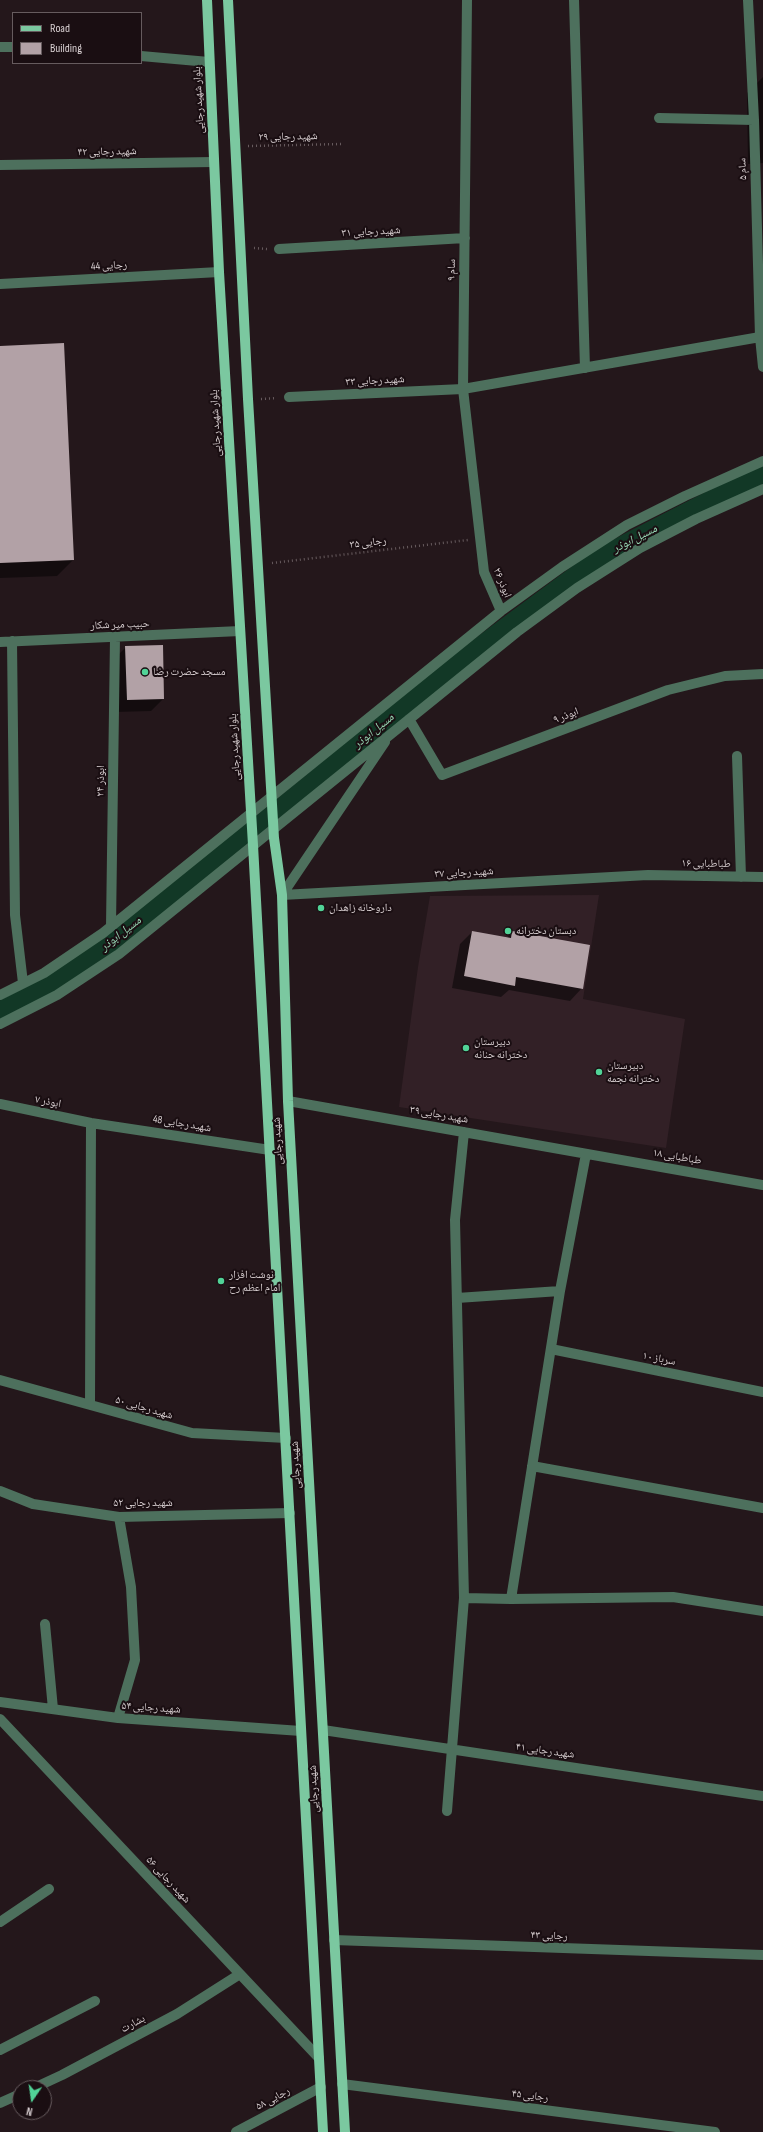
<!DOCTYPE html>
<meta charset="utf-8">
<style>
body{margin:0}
#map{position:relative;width:763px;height:2132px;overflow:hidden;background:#24171b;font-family:"Sofia Sans Condensed",sans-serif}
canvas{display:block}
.legend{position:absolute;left:12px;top:12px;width:130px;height:52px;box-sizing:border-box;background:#1a0e12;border:1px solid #665b5e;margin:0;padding:5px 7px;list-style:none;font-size:12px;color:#d8cfd1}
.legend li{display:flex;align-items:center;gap:8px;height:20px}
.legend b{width:20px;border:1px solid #665b5e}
.north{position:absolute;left:12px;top:2080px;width:40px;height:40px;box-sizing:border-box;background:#1a0e12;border:1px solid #665b5e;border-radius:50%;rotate:193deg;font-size:11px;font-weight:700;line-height:16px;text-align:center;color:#d8cfd1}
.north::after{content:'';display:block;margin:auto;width:14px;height:18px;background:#51d397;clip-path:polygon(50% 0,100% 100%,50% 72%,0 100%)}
</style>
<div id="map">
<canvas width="763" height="2132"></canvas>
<ul class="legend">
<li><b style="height:5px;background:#7bc8a0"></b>Road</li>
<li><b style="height:11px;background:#b2a1a6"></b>Building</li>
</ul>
<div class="north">N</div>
</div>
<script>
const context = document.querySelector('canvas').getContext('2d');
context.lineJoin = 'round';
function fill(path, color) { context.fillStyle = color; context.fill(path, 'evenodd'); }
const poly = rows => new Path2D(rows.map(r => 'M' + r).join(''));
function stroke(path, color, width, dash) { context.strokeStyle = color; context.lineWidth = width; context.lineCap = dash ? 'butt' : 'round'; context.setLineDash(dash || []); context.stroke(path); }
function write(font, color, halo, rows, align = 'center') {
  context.font = font + ' "Sofia Sans Condensed","Noto Naskh Arabic",sans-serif'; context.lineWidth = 4; context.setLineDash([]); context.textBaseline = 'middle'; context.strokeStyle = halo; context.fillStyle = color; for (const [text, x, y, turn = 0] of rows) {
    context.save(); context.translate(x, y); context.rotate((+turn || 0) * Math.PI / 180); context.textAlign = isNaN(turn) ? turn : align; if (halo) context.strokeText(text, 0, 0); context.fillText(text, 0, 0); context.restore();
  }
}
const built = poly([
 [599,895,583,999,685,1019,666,1148,399,1107,418,967,430,896]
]);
const shadow = poly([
 [763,77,763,163,748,164,747,93],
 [0,347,73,560,57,576,0,578],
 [126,647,163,699,151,711,115,712,114,659],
 [472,932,506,939,512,932,582,988,570,1001,509,990,501,997,452,988,460,944]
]);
const canal = poly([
 [0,1011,46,986,105,947,284,805,459,662,602,556,763,473]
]);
const building = poly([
 [64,343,74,560,0,563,0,346],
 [163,645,164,699,127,700,125,646],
 [472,931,511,938,512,931,590,945,583,989,516,977,515,986,464,976]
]);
const path = poly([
 [248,146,342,144],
 [254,248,267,249],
 [261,399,276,398],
 [272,563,468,540]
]);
const minor = poly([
 [467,0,463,389,484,572,501,611],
 [574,0,585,368],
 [748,0,754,120,760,337,763,367],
 [0,47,13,47],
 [141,56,209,62],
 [659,118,754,120],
 [0,165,214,162],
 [279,249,465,238],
 [0,284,219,272],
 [289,397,463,389,760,337],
 [12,641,15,915,23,983],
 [0,642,240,631],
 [409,719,442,775,668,690,725,676,763,674],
 [737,756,741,877],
 [282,895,648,875,763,877],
 [282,895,385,742],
 [111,926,115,637],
 [0,995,44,973,103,933,501,611,562,567,627,525,685,496,763,461],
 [0,1024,57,995,119,954,517,632,577,588,640,548,696,519,763,489],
 [288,1101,763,1185],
 [0,1104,91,1123,270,1150],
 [457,1298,560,1291],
 [551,1349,763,1392],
 [0,1380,192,1433,286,1438],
 [90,1405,91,1123],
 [532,1466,763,1508],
 [0,1491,33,1504,119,1517,290,1513],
 [464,1598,511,1599,673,1597,763,1611],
 [511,1599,560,1291,586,1154],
 [45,1624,53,1709],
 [0,1702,118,1718,301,1731],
 [118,1718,135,1660,131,1587,119,1517],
 [0,1719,319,2058],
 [323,1730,763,1796],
 [447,1811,464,1598,455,1220,464,1132],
 [0,1922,49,1889],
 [334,1940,763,1955],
 [0,2050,95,2001],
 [342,2084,715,2132],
 [34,2088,62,2075,177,2014,240,1974],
 [0,2103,20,2094],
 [236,2132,321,2087]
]);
const major = poly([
 [207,0,219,272,253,845,323,2132],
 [228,0,248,399,274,838,282,895,288,1101,345,2132]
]);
const markers = [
 [145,672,4,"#51d397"],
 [321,908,4,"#51d397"],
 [508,931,4,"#51d397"],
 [466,1048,4,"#51d397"],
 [599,1072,4,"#51d397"],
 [221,1281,4,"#51d397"]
];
const streetNames = [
 ["بلوار شهید رجایی",199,100,-93],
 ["شهید رجایی ۲۹",288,137,-1],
 ["شهید رجایی ۴۲",107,152,-1],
 ["سام ۵",743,169,-92],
 ["شهید رجایی ۳۱",371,232,-3],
 ["رجایی 44",109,266,-3],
 ["سام ۹",452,270,-89],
 ["شهید رجایی ۳۳",375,381,-3],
 ["بلوار شهید رجایی",216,423,-93],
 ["رجایی ۳۵",368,543,-7],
 ["ابوذر ۲۶",502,583,68],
 ["حبیب میر شکار",120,625,-2],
 ["ابوذر ۹",566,716,-21],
 ["بلوار شهید رجایی",235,747,-93],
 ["ابوذر ۲۴",101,781,-89],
 ["طباطبایی ۱۶",706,864,1],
 ["شهید رجایی ۳۷",464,873,-3],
 ["ابوذر ۷",48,1102,11],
 ["شهید رجایی ۳۹",439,1115,10],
 ["شهید رجایی 48",182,1124,9],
 ["شهید رجایی",278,1141,-93],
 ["طباطبایی ۱۸",677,1157,10],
 ["سرباز ۱۰",659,1359,11],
 ["شهید رجایی ۵۰",144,1408,16],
 ["شهید رجایی",296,1465,-93],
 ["شهید رجایی ۵۲",143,1503],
 ["شهید رجایی ۵۴",151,1708,4],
 ["شهید رجایی ۴۱",545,1751,8],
 ["شهید رجایی",314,1789,-93],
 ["شهید رجایی ۵۶",168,1880,47],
 ["رجایی ۴۳",549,1936,2],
 ["بشارت",133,2024,-28],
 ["رجایی ۴۵",530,2096,7],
 ["رجایی ۵۸",273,2099,-28]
];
const poiNames = [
 ["مسجد حضرت رضا",153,672],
 ["داروخانه زاهدان",329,908],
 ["دبستان دخترانه",516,931],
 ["دبیرستان",474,1042],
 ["دخترانه حنانه",474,1055],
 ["دبیرستان",607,1066],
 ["دخترانه نجمه",607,1079],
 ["نوشت افزار",229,1275],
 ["امام اعظم رح",229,1288]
];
const waterNames = [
 ["مسیل ابوذر",635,539,-27],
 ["مسیل ابوذر",374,731,-39],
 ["مسیل ابوذر",121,934,-38]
];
fill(built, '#322026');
fill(shadow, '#0007');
stroke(canal, '#123826', 19);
fill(building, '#b2a1a6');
stroke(path, '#675b5e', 2.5, [1, 3]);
stroke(minor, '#4d705d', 10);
stroke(major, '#7bc8a0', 10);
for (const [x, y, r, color] of markers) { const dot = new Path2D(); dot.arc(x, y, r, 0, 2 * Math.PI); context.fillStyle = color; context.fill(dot); stroke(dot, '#1a0e12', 1.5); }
write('11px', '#d8cfd1', '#1a0e12', streetNames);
write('11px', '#d8cfd1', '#1a0e12', poiNames, 'left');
write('italic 12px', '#98d9b5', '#1a0e12', waterNames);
</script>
